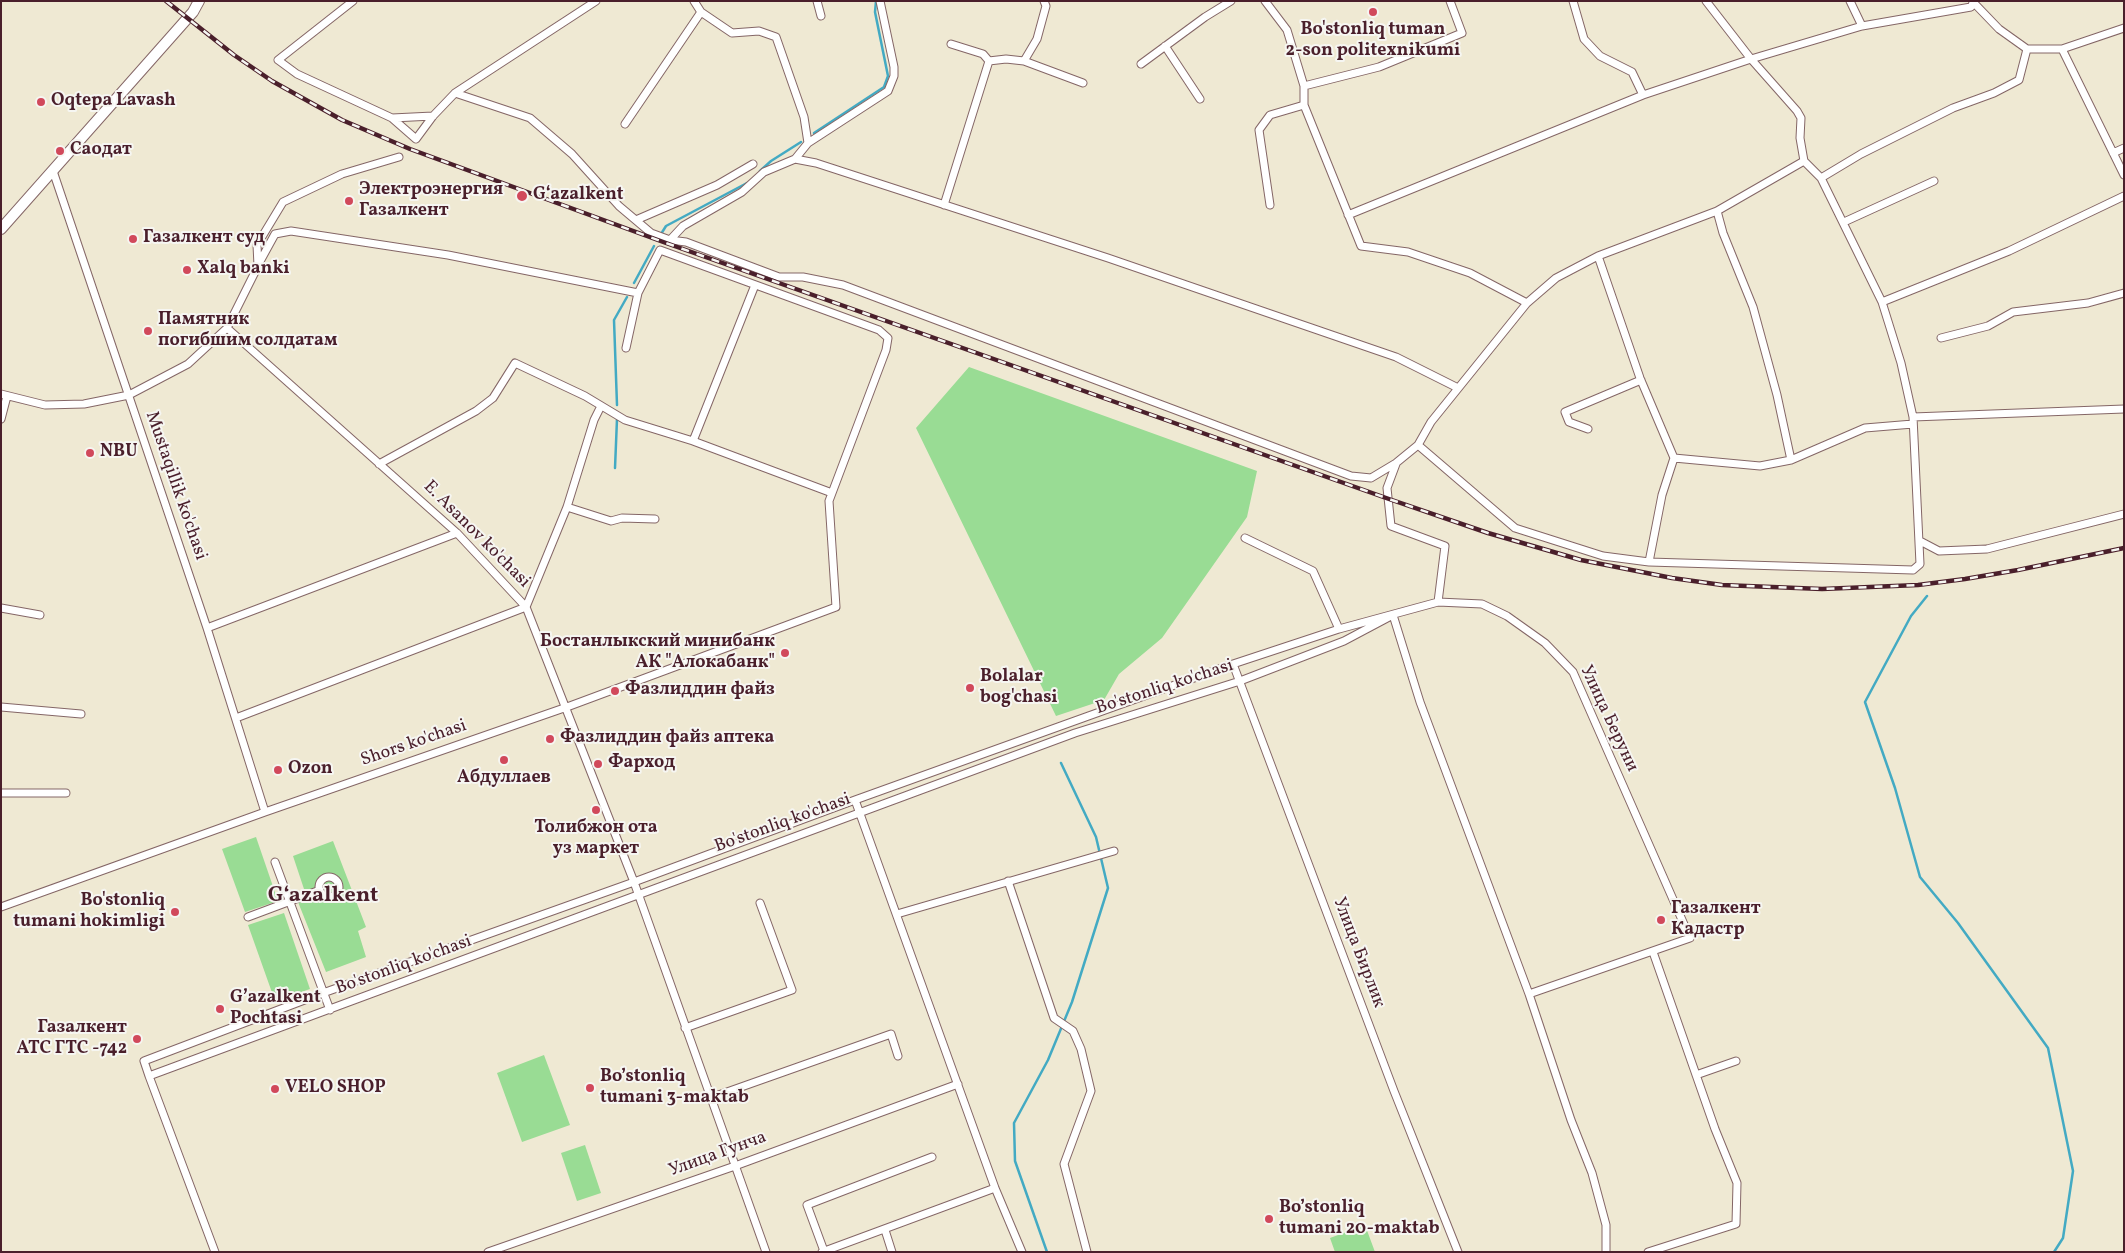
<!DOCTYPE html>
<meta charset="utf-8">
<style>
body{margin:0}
#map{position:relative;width:2125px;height:1253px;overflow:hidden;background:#efe9d3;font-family:Vollkorn,serif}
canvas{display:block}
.frame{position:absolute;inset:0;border:2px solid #4a1f2b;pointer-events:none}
</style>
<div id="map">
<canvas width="2125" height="1253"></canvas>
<div class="frame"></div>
</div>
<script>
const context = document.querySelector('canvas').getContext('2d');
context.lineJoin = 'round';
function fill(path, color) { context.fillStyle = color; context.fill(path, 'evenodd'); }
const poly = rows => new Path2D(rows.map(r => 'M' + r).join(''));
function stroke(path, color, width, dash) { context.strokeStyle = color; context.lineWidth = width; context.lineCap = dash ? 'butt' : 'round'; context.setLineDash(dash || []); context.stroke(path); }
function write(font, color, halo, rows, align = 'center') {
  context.font = font + ' Vollkorn,serif'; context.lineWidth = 4; context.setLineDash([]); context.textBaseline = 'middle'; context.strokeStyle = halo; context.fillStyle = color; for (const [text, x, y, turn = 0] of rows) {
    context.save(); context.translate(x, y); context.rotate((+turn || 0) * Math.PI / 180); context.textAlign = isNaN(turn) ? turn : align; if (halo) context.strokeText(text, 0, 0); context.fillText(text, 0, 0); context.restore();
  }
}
const green = poly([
 [969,367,1257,471,1247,517,1162,638,1119,674,1104,700,1056,716,916,428],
 [256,837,278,901,245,912,222,849],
 [333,841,366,927,358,931,366,957,326,972,298,902,307,898,293,856],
 [284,913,310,989,275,1001,248,925],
 [544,1055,570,1125,522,1142,497,1073],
 [585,1145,601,1193,577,1201,561,1153],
 [1365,1225,1375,1252,1335,1252,1330,1238]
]);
const stream = poly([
 [814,133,884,87,888,76,875,12,876,1],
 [760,171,771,161,801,142],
 [661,234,666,226,747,183],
 [634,283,654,246],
 [617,405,614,320,627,297],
 [615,468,617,419],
 [1927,596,1911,616,1865,702,1895,788,1920,877,1958,923,2048,1048,2073,1171,2063,1238,2054,1252],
 [1047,1252,1015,1161,1014,1123,1048,1060,1072,1002,1108,888,1096,837,1061,763]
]);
const street = poly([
 [353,1,278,60,297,74,392,118,416,139,433,116,455,93,596,1],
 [694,1,701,12,732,33,759,31,776,37,804,117,808,143],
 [817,1,821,16],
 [1044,1,1046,6,1037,39,1024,61,1083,83],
 [1265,1,1287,30,1304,86,1304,105,1361,246,1408,252,1470,273,1527,303],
 [1573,1,1584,39,1600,56,1632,72,1643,95],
 [1850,1,1862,26],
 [1973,2,1999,29,2027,49,2062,49,2124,28],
 [951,44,983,54,989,61,1006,59,1024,61],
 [1165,46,1200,99],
 [2062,49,2124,175],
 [1141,64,1205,17,1231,1],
 [1304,86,1379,67,1462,33,1450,1],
 [455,93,530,118,572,154,619,206,651,233,670,240,683,226,742,192,764,172,795,159,816,163,1108,258,1396,357,1458,388],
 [392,118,433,116],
 [625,124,701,12],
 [2113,153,2124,148],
 [795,159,808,143,888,91,894,76,894,67,880,1],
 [53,171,207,628,265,812],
 [1821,178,1861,154,1953,108,1994,93,2019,80,2027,49],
 [944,205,989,61],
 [1270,205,1259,130,1270,115,1304,105],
 [1717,211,1723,233,1753,307,1777,395,1791,460],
 [1348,215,1643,95,1751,59,1862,26,1971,7,1974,1],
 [636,220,717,185,753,164],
 [1844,222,1934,181],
 [670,240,686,242,779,277,803,277,843,285,1351,476,1371,478,1396,463,1418,445,1431,422,1527,303,1556,278,1598,256,1717,211,1804,161],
 [1598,256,1640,378,1674,458,1662,495,1649,562],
 [258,265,275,234,291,231,448,255,638,293],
 [1882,302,2009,251,2124,196],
 [227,328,457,533,526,607,634,882,766,1252],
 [1941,338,1988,326,2013,312,2088,303,2124,293],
 [1,394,45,405,84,404,129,395,188,364,227,328,258,266,257,245,283,202,342,174,399,157],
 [1913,417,2124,409],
 [1,419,7,396],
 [1588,429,1569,422,1565,412,1641,380],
 [693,441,755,285],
 [1418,445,1515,528,1603,556,1649,562,1913,570,1920,564,1913,417,1901,363,1882,302,1821,178,1804,161,1800,138,1801,118,1797,111,1751,59,1706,1],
 [1674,458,1760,466,1791,460,1865,428,1913,424],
 [379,464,476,411,493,398,515,363,585,396,625,420,693,441,832,493],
 [1396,464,1387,488,1391,526,1445,546,1438,602],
 [567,507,611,521,622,518,655,519],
 [1245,538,1313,571,1339,629],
 [1920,541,1939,551,1987,549,2124,514],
 [1,608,40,615],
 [1393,615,1344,641,1240,681,1075,733,149,1076,144,1061,323,993,634,882,855,800,1233,664,1339,629,1438,602,1482,604,1507,616,1545,643,1573,672,1690,938,1529,994],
 [1393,615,1420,702,1529,994,1571,1120,1592,1173,1606,1225,1606,1252],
 [207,628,457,533],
 [1233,664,1394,1091,1458,1252],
 [1,707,81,714],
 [236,718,526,607,567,507,594,420,601,406],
 [1,793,66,793],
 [855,800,995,1188,1022,1252],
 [275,862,330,1010],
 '319 887a10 10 0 1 1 20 0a10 10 0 1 1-20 0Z',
 [1008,881,1054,1018,1073,1031,1081,1049,1091,1091,1064,1164,1087,1252],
 [1,907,265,812,567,707,836,607,829,501,886,350,888,338,879,330,660,250,638,293,626,348],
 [897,914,1114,851],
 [248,917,320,890],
 [685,1028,792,990,760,903],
 [1696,1075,1736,1061],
 [149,1076,215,1252],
 [710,1098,891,1034,898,1056],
 [885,1230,892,1252],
 [824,1251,807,1205,932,1157],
 [488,1252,735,1166,958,1084],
 [822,1252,995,1188],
 [1648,1252,1736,1224,1737,1183,1715,1129,1653,952]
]);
const secondary = poly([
 [1,229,193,12,199,1]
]);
const rail = poly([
 [166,1,234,55,272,81,342,120,410,149,666,243,1389,499,1488,533,1581,560,1672,578,1722,585,1822,589,1918,585,1965,579,2018,570,2124,548]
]);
const markers = [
 [1373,12,5,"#d1495b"],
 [41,102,5,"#d1495b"],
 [60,151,5,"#d1495b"],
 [522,196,6,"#d1495b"],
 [349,201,5,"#d1495b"],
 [133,239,5,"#d1495b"],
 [187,270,5,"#d1495b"],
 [148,331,5,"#d1495b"],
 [90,453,5,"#d1495b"],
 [785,653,5,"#d1495b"],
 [970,688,5,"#d1495b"],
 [615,691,5,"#d1495b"],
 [550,739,5,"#d1495b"],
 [504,760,5,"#d1495b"],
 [598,764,5,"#d1495b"],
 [278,770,5,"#d1495b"],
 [596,810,5,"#d1495b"],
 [175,912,5,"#d1495b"],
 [1661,920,5,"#d1495b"],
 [220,1009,5,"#d1495b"],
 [137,1039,5,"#d1495b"],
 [590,1088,5,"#d1495b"],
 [275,1089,5,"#d1495b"],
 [1269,1219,5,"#d1495b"]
];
const poiNames = [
 ["Bo'stonliq tuman",1373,31,"center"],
 ["2-son politexnikumi",1373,52,"center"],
 ["Oqtepa Lavash",51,102],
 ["Саодат",70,151],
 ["Электроэнергия",359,191],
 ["Газалкент",359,212],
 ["Gʻazalkent",533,196],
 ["Газалкент суд",143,239],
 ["Xalq banki",197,270],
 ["Памятник",158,321],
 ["погибшим солдатам",158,342],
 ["NBU",100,453],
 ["Бостанлыкский минибанк",775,643,"right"],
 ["АК \"Алокабанк\"",775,664,"right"],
 ["Bolalar",980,678],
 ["bog'chasi",980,699],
 ["Фазлиддин файз",625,691],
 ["Фазлиддин файз аптека",560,739],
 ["Фарход",608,764],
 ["Ozon",288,770],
 ["Абдуллаев",504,779,"center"],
 ["Толибжон ота",596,829,"center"],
 ["уз маркет",596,850,"center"],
 ["Bo'stonliq",165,902,"right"],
 ["tumani hokimligi",165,923,"right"],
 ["Газалкент",1671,910],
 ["Кадастр",1671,931],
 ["Gʼazalkent",230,999],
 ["Pochtasi",230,1020],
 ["Газалкент",127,1029,"right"],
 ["АТС ГТС -742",127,1050,"right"],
 ["Bo’stonliq",600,1078],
 ["tumani 3-maktab",600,1099],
 ["VELO SHOP",285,1089],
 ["Bo’stonliq",1279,1209],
 ["tumani 20-maktab",1279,1230]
];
const streetNames = [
 ["Mustaqillik ko'chasi",175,486,71],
 ["E. Asanov ko'chasi",476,535,45],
 ["Bo'stonliq ko'chasi",1165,688,-18],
 ["Улица Беруни",1608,719,65],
 ["Shors ko'chasi",414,744,-19],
 ["Bo'stonliq ko'chasi",783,824,-20],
 ["Улица Бирлик",1358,953,69],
 ["Bo'stonliq ko'chasi",404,966,-20],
 ["Улица Гунча",718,1155,-20]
];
const districtNames = [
 ["Gʻazalkent",323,897]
];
fill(green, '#99dc94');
stroke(stream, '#43aac3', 2.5);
stroke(street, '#846666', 9);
stroke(secondary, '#846666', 12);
stroke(street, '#fff', 7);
stroke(secondary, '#fff', 10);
stroke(rail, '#4a1f2b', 4.5);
stroke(rail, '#f6f6f2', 2.5, [8]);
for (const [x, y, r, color] of markers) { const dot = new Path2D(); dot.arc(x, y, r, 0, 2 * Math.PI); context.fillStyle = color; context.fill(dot); stroke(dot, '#f6f6f2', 2); }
write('bold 18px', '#4a1f2b', '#f6f6f2', poiNames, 'left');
write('18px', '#4a1f2b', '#f6f6f2', streetNames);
write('bold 22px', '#4a1f2b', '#f6f6f2', districtNames);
</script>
